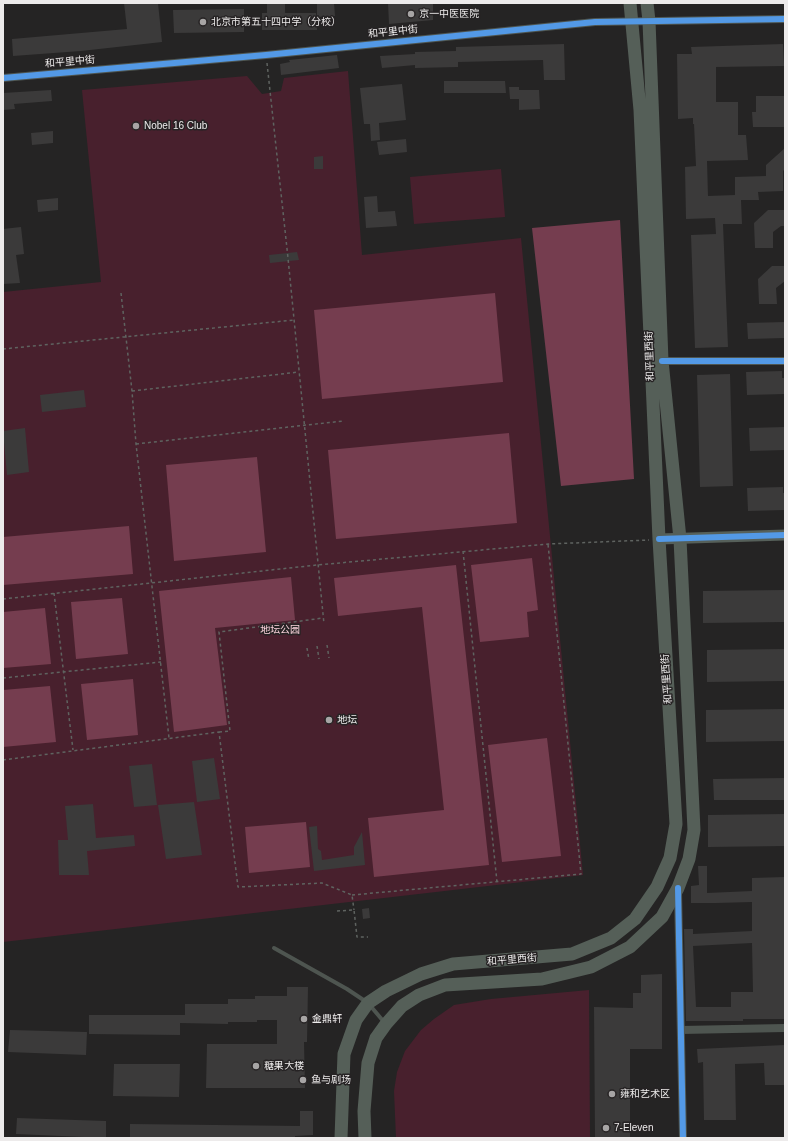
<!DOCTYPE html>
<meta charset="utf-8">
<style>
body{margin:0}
#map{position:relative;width:788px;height:1141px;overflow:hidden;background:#252424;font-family:Arial,sans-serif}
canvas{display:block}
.frame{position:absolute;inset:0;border:4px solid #edebeb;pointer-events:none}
</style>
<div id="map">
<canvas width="788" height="1141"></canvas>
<div class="frame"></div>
</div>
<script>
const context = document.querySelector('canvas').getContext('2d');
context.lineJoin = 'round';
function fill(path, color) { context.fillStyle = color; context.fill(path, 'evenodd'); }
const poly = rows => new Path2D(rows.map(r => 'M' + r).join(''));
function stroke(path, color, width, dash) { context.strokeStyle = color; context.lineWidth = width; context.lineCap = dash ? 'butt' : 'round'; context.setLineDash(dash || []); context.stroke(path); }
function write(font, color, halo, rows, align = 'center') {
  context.font = font + ' Arial,"Noto Sans SC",sans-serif'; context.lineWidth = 3; context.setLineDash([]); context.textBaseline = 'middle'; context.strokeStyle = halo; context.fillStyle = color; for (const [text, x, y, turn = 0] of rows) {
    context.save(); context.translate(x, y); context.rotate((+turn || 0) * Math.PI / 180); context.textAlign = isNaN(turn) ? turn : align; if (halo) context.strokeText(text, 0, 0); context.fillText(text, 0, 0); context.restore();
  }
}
const green = poly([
 [348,71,362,255,521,238,583,875,3,942,3,292,101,282,82,90,247,76,262,94,281,91,284,78],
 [501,169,505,217,414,224,410,177],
 [589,990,590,1138,396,1138,394,1091,397,1072,405,1051,421,1030,434,1019,454,1005,491,999]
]);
const forest = poly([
 [620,220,634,479,561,486,532,228],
 [495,293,503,382,322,399,314,310],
 [509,433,517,523,336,539,328,450],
 [257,457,266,552,174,561,166,465],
 [129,526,133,574,3,585,3,537],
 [532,558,538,610,527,612,529,637,480,642,471,565],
 [456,565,489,865,374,877,368,818,444,810,422,607,338,616,334,578],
 [291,577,295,620,215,628,227,725,174,732,159,591],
 [122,598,128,654,76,659,71,602],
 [45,608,51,664,3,668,3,612],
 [133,679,138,735,87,740,81,684],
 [50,686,56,742,3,747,3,690],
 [547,738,561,856,502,862,488,745],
 [306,822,310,867,249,873,245,827]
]);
const building = poly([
 [124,3,158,3,162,42,81,51,13,56,12,39,127,29],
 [267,3,285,3,285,13,316,13,317,30,262,30,262,13,267,13],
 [317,3,334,3,335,16,317,17],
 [388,3,433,3,433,20,389,24],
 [244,9,244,32,174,33,173,10],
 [564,44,565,80,544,80,543,60,458,62,458,67,415,68,415,65,382,68,380,56,415,54,415,52,456,51,456,47],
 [783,44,784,66,716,67,716,102,738,102,738,135,746,135,748,160,707,161,708,196,735,195,735,177,766,176,766,165,785,148,785,169,783,171,783,191,758,192,759,200,741,200,742,224,723,224,728,347,695,348,691,235,716,234,715,218,686,219,685,167,696,166,694,124,693,124,693,118,678,119,677,54,692,54,691,47],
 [337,55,339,68,281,75,280,64,290,62,289,60],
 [444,81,505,81,506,93,444,93],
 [402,84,406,120,379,123,380,140,371,141,370,124,364,124,360,88],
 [509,87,519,87,519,90,539,90,540,109,519,110,519,99,510,99],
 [51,90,52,101,14,104,15,109,3,110,3,93],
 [756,96,784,96,784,99,785,99,785,127,753,127,752,112,756,112],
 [53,131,53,143,32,145,31,133],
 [406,139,407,152,379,155,377,142],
 [323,156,323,169,314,169,314,157],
 [377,196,378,212,395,211,397,226,366,228,364,197],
 [58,198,58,210,38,212,37,200],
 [768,210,785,210,785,226,781,226,773,232,773,248,755,248,754,223],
 [21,227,24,254,16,255,20,283,3,284,3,229],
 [297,252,299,260,270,263,269,255],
 [772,266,785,266,785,281,776,288,777,304,759,304,758,279],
 [785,322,785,338,748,339,747,323],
 [782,371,782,378,785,378,785,394,747,395,746,372],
 [730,374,733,486,700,487,697,375],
 [84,390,86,407,42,412,40,395],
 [785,427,785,450,750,451,749,428],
 [25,428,29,472,7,475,3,431],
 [783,487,783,493,785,493,785,510,748,511,747,488],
 [785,590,785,622,703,623,703,591],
 [785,649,785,681,707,682,707,650],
 [785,709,785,741,706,742,706,710],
 [214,758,220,799,197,802,192,761],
 [152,764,157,805,134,807,129,766],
 [785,778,785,800,714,800,713,779],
 [194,802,202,855,166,859,158,805],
 [93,804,96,838,134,835,135,846,87,851,89,875,59,875,58,840,68,840,65,806],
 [785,814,785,846,708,847,708,815],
 [317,826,318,849,321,851,322,860,354,855,354,847,362,832,365,865,314,871,309,827],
 [698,866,707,866,707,893,752,891,752,878,785,877,785,1019,743,1019,743,1021,686,1021,684,929,693,929,693,934,752,931,752,902,716,903,691,903,691,886,699,885],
 [752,943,753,992,731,992,731,1007,696,1007,693,946],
 [369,908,370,918,363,919,362,909],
 [662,974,662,1049,630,1049,630,1138,595,1138,594,1007,633,1008,633,993,641,993,641,975],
 [287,987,308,987,307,1042,304,1042,305,1088,206,1088,207,1044,277,1044,277,1020,257,1020,257,1022,228,1022,228,1024,180,1023,180,1035,89,1034,89,1015,185,1015,185,1004,228,1004,228,999,255,999,255,996,287,996],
 [10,1030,87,1032,86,1055,8,1052],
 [785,1045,785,1085,765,1085,764,1063,735,1064,736,1120,704,1120,703,1062,698,1063,697,1049],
 [114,1064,180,1064,179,1097,113,1096],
 [300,1111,313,1111,313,1135,295,1136,295,1138,130,1138,130,1124,300,1126],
 [17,1118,106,1121,106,1138,16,1134]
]);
const path = poly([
 [267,63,288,258,324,624],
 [121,293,132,391,136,444,169,738],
 [3,349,294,320],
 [132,391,299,372],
 [136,444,343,421],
 [463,551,497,882],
 [54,593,73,750],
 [3,599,317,565,548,544,649,540],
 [327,645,329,658],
 [317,646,319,659],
 [307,648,309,660],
 [3,678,161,662],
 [219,732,230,731,219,632,323,618],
 [3,760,219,732,238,887,322,883,352,895,354,910],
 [352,895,581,874,548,544],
 [337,911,354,910,357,937,368,937]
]);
const lane = poly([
 [274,948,347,989,368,1003,384,1022]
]);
const street = poly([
 [3,78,266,55,595,22,785,19],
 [662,361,785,361],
 [678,891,683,1138],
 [681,1030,785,1028]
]);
const secondary = poly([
 [659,539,785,535]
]);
const primary = poly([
 [341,1138,344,1054,356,1020,368,1003,386,991,421,974,453,964,572,954,611,938,635,919,657,887,670,858,676,824,659,539,640,110,630,3],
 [365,1138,364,1111,368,1063,376,1038,386,1024,402,1006,419,995,445,985,542,979,591,967,630,947,662,917,678,888,689,859,694,830,680,539,662,361,649,21,647,3]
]);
const cycleway = poly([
 [3,78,266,55,595,22,785,19],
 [662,361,785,361],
 [659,539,785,535],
 [678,888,683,1138]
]);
const markers = [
 [411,14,4,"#a7a5a5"],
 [203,22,4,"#a7a5a5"],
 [136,126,4,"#a7a5a5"],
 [329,720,4,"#a7a5a5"],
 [304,1019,4,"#a7a5a5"],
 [256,1066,4,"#a7a5a5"],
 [303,1080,4,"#a7a5a5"],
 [612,1094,4,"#a7a5a5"],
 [606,1128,4,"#a7a5a5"]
];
const poiNames = [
 ["京一中医医院",419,14],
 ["北京市第五十四中学（分校）",211,22],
 ["Nobel 16 Club",144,126],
 ["地坛",337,720],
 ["金鼎轩",312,1019],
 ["糖果大楼",264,1066],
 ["鱼与剧场",311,1080],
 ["雍和艺术区",620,1094],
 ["7-Eleven",614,1128]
];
const streetNames = [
 ["和平里中街",393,32,-6],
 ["和平里中街",70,62,-5],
 ["和平里西街",650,356,-92],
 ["和平里西街",667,679,-94],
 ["和平里西街",512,960,-5]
];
const parkNames = [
 ["地坛公园",280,630]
];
fill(green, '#48202d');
fill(forest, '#753d4f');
fill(building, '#3b3a3a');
stroke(path, '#5f6360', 1.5, [3, 3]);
stroke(lane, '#4e5550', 4);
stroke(street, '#4e5550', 8);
stroke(secondary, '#56605a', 11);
stroke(primary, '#555f58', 13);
stroke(cycleway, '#5399e6', 6);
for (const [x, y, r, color] of markers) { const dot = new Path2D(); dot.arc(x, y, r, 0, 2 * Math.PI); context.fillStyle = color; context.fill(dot); stroke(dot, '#262324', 1.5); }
write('10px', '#edebeb', '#262324', poiNames, 'left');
write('10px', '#edebeb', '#262324', streetNames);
write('10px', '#fcd2dc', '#262324', parkNames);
</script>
